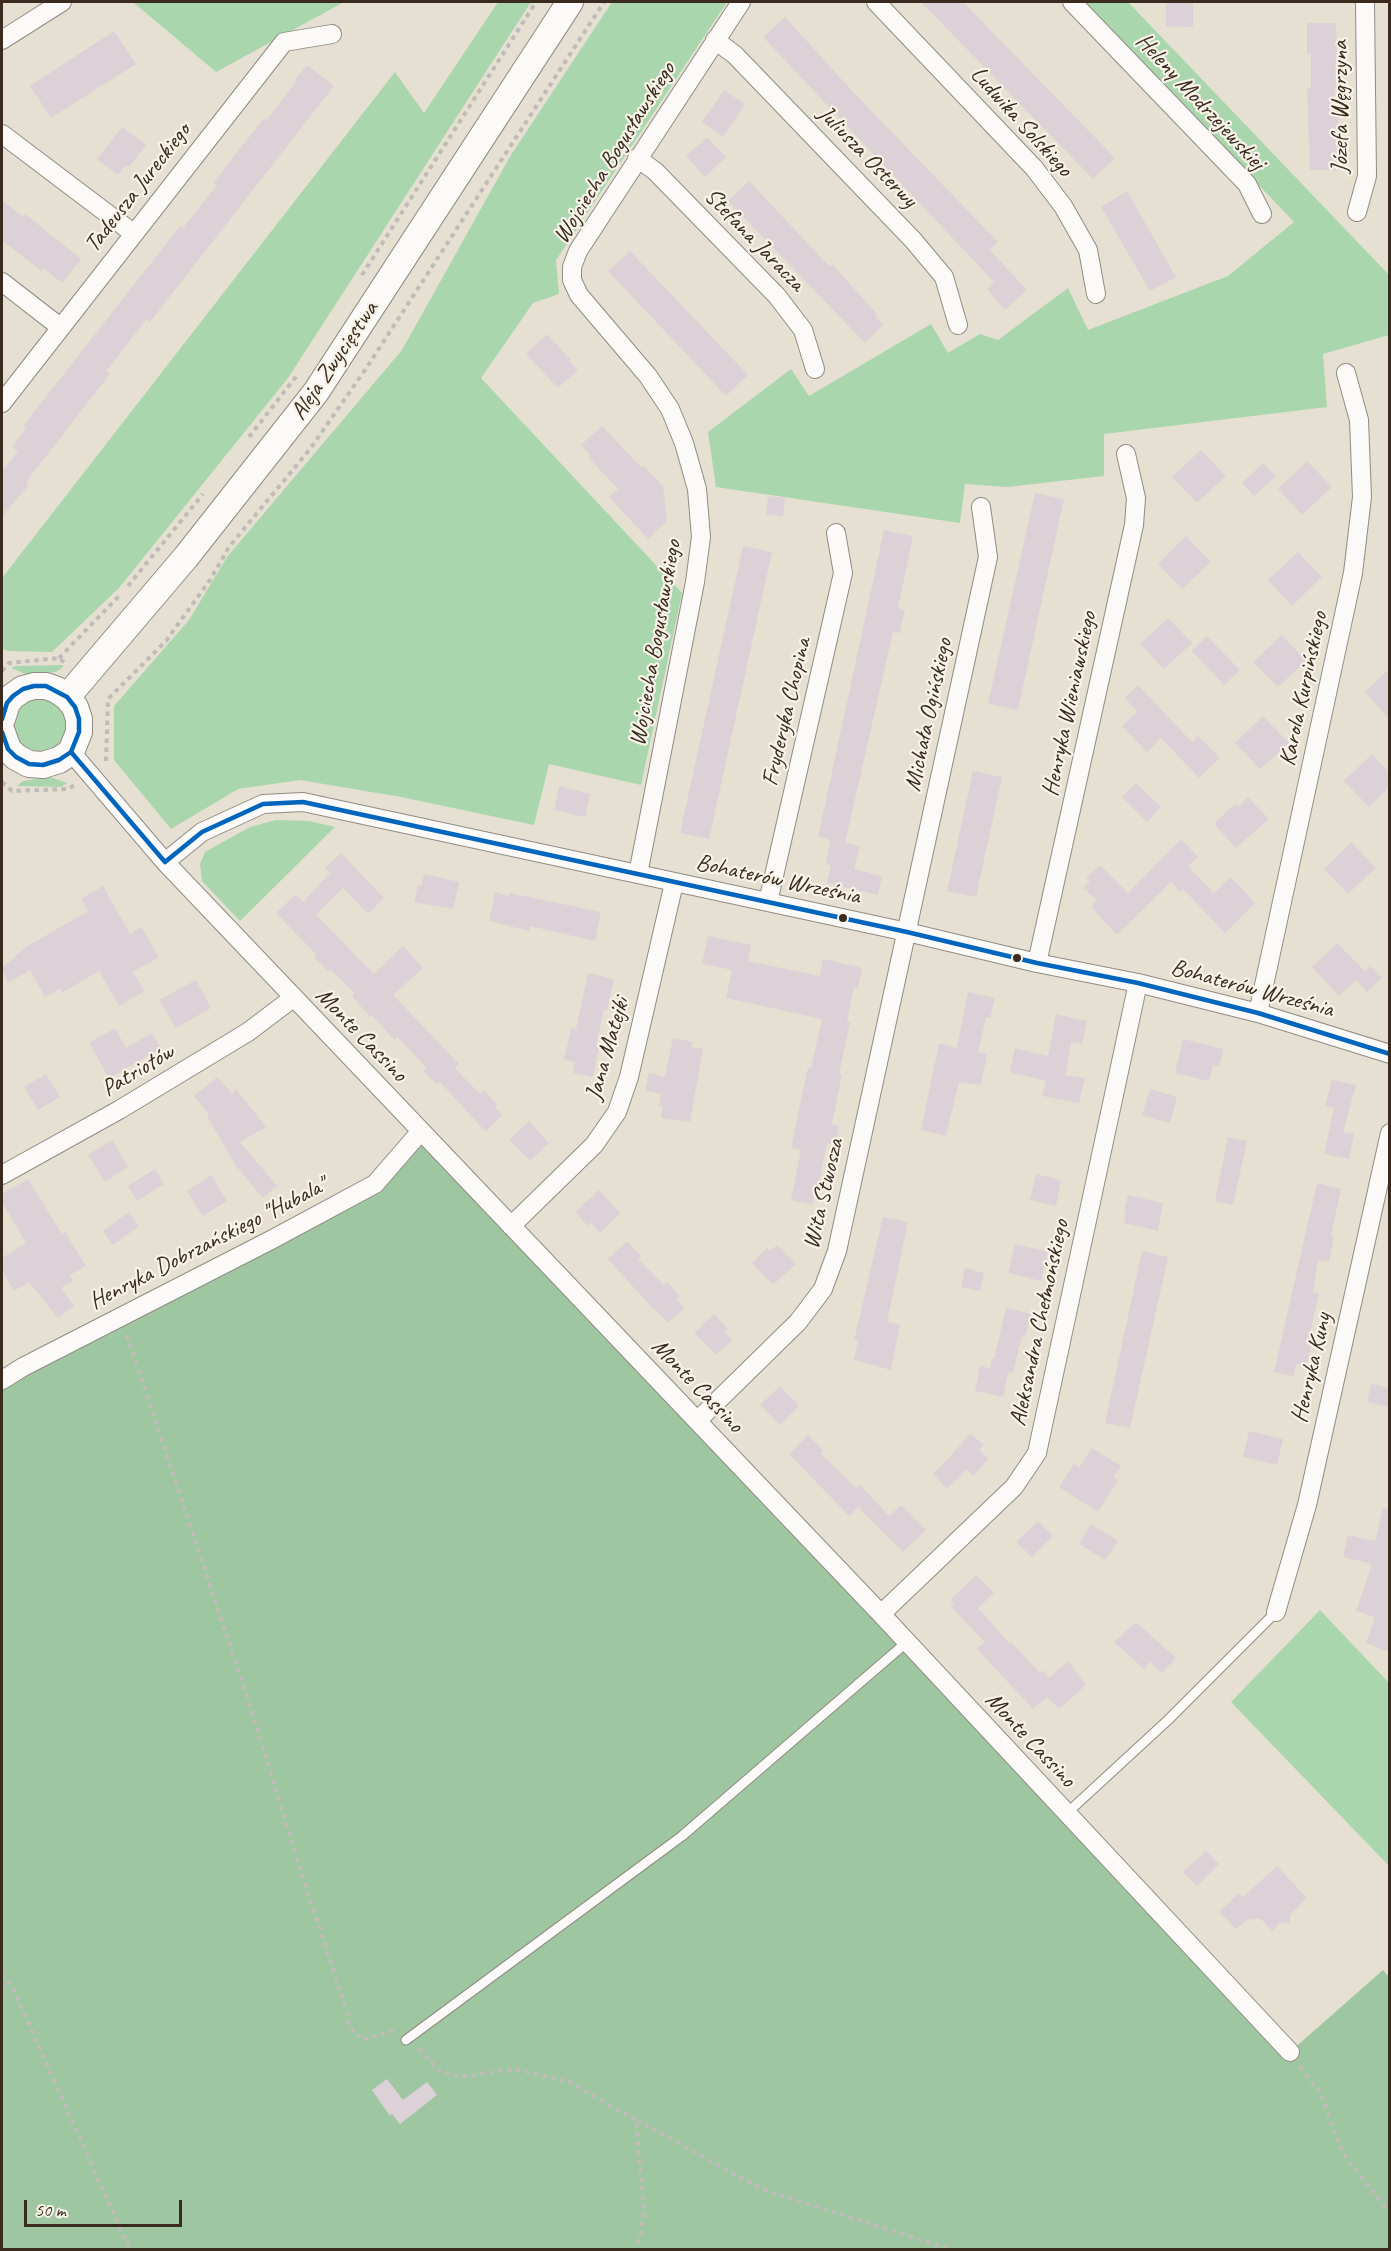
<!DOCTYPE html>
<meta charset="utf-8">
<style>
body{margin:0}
#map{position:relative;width:1391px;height:2251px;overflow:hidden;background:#e5e0d1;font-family:Caveat,sans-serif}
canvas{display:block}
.frame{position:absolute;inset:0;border:3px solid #3b2a1e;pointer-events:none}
.scale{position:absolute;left:24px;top:2200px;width:158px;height:27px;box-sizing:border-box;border:3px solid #3b2a1e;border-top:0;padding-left:8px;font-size:18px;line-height:21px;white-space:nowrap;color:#3b2a1e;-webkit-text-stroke:4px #f7f3e8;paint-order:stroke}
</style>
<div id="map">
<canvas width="1391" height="2251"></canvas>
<div class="frame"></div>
<div class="scale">50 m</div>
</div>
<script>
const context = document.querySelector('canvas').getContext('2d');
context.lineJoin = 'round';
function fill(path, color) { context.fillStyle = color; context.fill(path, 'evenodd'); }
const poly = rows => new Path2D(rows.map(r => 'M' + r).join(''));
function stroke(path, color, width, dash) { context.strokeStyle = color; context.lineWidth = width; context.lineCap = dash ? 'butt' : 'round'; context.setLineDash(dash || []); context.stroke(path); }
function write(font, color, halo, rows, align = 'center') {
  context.font = font + ' Caveat,sans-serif'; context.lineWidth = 4.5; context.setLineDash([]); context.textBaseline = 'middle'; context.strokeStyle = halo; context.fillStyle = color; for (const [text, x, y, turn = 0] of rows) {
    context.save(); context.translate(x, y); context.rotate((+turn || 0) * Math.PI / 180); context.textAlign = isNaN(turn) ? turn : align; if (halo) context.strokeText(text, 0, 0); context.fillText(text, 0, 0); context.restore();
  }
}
const green = poly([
 [133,2,344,2,216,72],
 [498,2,531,2,288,378,119,588,52,652,9,651,2,649,2,578,395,72,424,113],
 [612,2,727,2,556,260,559,294,533,303,481,378,682,593,641,785,549,764,534,825,401,797,300,780,238,789,171,829,114,760,114,706,189,620,227,557,402,350,511,155],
 [1084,2,1128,2,1389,275,1389,335,1323,354,1327,407,1104,434,1104,476,1007,487,965,484,960,523,716,487,708,432,791,369,809,396,931,324,948,353,980,334,998,340,1068,288,1088,330,1228,276,1294,222],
 [16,666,61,665,64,666,56,672,26,674,11,668],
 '14 725a26 26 0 1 1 52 0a26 26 0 1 1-52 0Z',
 [50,777,67,783,61,787,17,786,23,781],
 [276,820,309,821,335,827,240,921,202,881,200,864,205,852,250,827],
 [1320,1610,1389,1683,1389,1866,1231,1702]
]);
const forest = poly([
 [421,1131,1290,2052,1383,1970,1389,1977,1389,2249,2,2250,2,1380,375,1184]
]);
const building = poly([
 [921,2,963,2,1115,158,1093,179],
 [1166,2,1193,2,1193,27,1166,26],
 [785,17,855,94,998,242,990,250,1027,290,1005,310,987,289,994,282,763,37],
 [1307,23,1336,23,1337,82,1334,97,1338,97,1338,170,1310,170,1307,88,1311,89,1311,54,1307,54],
 [114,31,136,64,51,118,30,86],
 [307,65,334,86,150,322,147,319,106,371,110,374,26,482,29,485,2,516,2,472,18,451,12,447,26,428,23,426,180,226,183,228,210,194,217,185,213,183,264,118,267,120,296,82,294,81],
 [724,90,745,104,723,137,702,122],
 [122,127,146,145,129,167,126,165,118,175,97,159],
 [707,137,726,157,705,177,686,156],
 [749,181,830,267,832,264,877,314,875,316,883,325,865,343,728,201],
 [1127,191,1176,277,1150,291,1101,207],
 [2,200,23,217,25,214,81,259,62,283,43,268,41,271,2,240],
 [630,251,748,375,726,396,608,271],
 [547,334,571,360,569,361,578,370,558,388,526,354],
 [602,426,641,467,643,465,663,486,667,521,648,539,609,497,618,489,588,457,590,454,581,445],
 [1201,450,1226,476,1197,503,1172,477],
 [1307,461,1332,487,1302,515,1278,489],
 [1263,463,1276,476,1254,496,1242,483],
 [1035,493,1064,499,1018,710,988,704],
 [768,496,785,498,783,516,766,514],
 [884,530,913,536,898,608,905,610,900,633,893,632,845,843,860,846,854,869,882,876,878,895,827,883,831,866,826,864,830,840,838,842,818,837],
 [1186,536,1211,562,1182,589,1158,564],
 [743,546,772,552,709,839,680,833],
 [1298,552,1322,577,1292,606,1268,580],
 [1168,618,1192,643,1164,669,1140,644],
 [1282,635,1306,661,1278,687,1253,662],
 [1207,636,1240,670,1224,685,1192,651],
 [1389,669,1389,719,1365,692],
 [1138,685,1192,742,1198,736,1220,758,1199,778,1161,738,1147,752,1122,726,1137,712,1125,698],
 [1263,716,1289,743,1260,769,1235,743],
 [1372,754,1389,772,1389,787,1369,807,1344,781],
 [973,771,1002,777,976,897,947,891],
 [1136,783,1161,807,1147,822,1122,797],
 [559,786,590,794,585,817,554,810],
 [1248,797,1269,819,1236,848,1214,824,1229,809,1237,804,1239,806],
 [1181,839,1198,857,1188,866,1214,893,1231,877,1255,903,1225,933,1183,889,1180,892,1171,882,1117,935,1091,907,1097,900,1083,888,1090,881,1086,878,1100,865,1128,893],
 [1351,842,1376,868,1348,894,1324,869],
 [341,853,384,898,368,914,343,888,316,915,374,974,403,946,423,968,393,995,459,1064,455,1068,480,1094,484,1090,497,1105,495,1107,502,1115,486,1132,440,1082,437,1085,423,1071,427,1068,397,1037,394,1040,372,1015,370,1017,352,996,354,993,330,969,328,971,314,957,316,954,276,913,296,894,303,902,330,873,325,868],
 [424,874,459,882,453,909,414,902,418,885,421,886],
 [103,886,130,934,141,927,159,957,133,972,145,991,119,1006,99,971,62,993,60,989,45,997,30,970,8,983,2,968,26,947,88,911,81,899],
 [495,892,509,896,510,893,601,912,595,941,530,926,529,931,489,921],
 [708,936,751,945,748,961,820,976,823,959,862,968,858,988,854,987,847,1022,850,1022,839,1074,842,1075,832,1124,839,1126,835,1145,827,1143,817,1193,815,1193,812,1205,791,1200,801,1150,791,1148,808,1067,811,1068,822,1019,726,998,732,970,702,964],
 [1337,943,1365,971,1370,966,1382,978,1367,992,1356,980,1339,996,1312,967],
 [588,973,614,979,607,1010,604,1009,596,1046,599,1047,593,1077,573,1073,575,1062,564,1060,571,1028,576,1029],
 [196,980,211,1008,176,1028,159,1000],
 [968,992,995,998,990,1018,986,1017,978,1052,987,1054,981,1085,959,1082,946,1136,921,1130,939,1043,957,1048],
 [1056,1014,1087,1021,1082,1044,1071,1042,1066,1075,1085,1078,1079,1103,1042,1096,1046,1081,1010,1072,1015,1048,1048,1056],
 [115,1028,126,1048,152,1033,161,1049,109,1078,89,1043],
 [673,1038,693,1042,691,1047,703,1049,690,1122,661,1118,663,1106,659,1105,661,1094,645,1091,649,1073,665,1077],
 [1183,1039,1224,1049,1219,1067,1213,1065,1209,1081,1175,1073],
 [46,1074,60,1097,38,1110,24,1087],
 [217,1077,232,1093,236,1089,266,1127,240,1142,277,1186,263,1198,236,1166,207,1116,209,1115,194,1096],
 [1332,1080,1356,1085,1343,1132,1354,1134,1349,1159,1324,1154,1334,1108,1325,1106],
 [1150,1089,1177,1097,1170,1123,1142,1116],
 [529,1121,549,1143,530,1161,509,1140],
 [1228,1137,1247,1141,1233,1205,1215,1201],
 [112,1140,128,1167,105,1182,88,1155],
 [155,1169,164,1184,137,1201,128,1186],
 [1036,1174,1061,1180,1056,1206,1030,1200],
 [211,1175,227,1201,203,1216,187,1191],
 [28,1179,62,1234,65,1232,86,1266,70,1275,73,1281,61,1288,74,1306,58,1318,29,1282,14,1291,2,1270,2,1258,26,1243,2,1202,2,1194],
 [1317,1183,1341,1189,1331,1236,1334,1237,1329,1262,1318,1260,1313,1292,1319,1294,1308,1341,1312,1342,1306,1366,1296,1364,1293,1376,1274,1372],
 [599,1190,620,1213,600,1233,591,1223,588,1226,575,1212],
 [1128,1195,1163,1203,1158,1231,1124,1223,1126,1213,1124,1212],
 [129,1212,139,1226,113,1245,103,1231],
 [883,1217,908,1222,887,1322,900,1325,891,1370,854,1360,858,1341,854,1340],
 [627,1241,641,1256,638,1259,664,1285,667,1282,680,1296,677,1299,684,1308,668,1323,655,1309,654,1310,608,1259],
 [1015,1244,1048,1252,1041,1281,1008,1273],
 [777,1245,796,1264,773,1285,752,1263,767,1248,770,1251],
 [1142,1251,1168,1257,1130,1428,1105,1423],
 [965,1268,984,1273,980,1291,961,1287],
 [1006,1308,1031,1314,1025,1337,1022,1336,1013,1373,1008,1372,1003,1397,975,1391,980,1366,990,1368,992,1358,994,1359],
 [714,1314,728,1329,725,1332,732,1340,716,1355,694,1333],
 [1371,1384,1389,1388,1389,1407,1367,1402],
 [780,1386,799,1406,780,1425,760,1405],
 [1249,1431,1283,1439,1277,1465,1243,1457],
 [970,1433,984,1445,979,1450,989,1459,973,1476,967,1469,947,1489,933,1474,949,1458],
 [808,1435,823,1450,820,1453,856,1488,860,1485,889,1516,901,1505,926,1530,903,1552,858,1507,849,1516,789,1454],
 [1092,1448,1121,1466,1113,1478,1118,1480,1098,1512,1059,1487,1074,1464,1079,1468],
 [1383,1508,1389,1509,1389,1652,1366,1643,1375,1617,1356,1611,1372,1564,1343,1557,1348,1535,1375,1541],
 [1038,1521,1053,1536,1032,1557,1016,1542],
 [1091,1524,1118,1541,1105,1560,1079,1544],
 [976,1575,994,1593,978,1608,1009,1643,1011,1642,1040,1673,1042,1670,1049,1678,1068,1661,1086,1685,1059,1709,1047,1697,1033,1709,977,1649,985,1642,951,1607,954,1604,950,1600],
 [1136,1622,1176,1658,1162,1673,1150,1662,1144,1669,1114,1642],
 [1206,1851,1219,1864,1197,1886,1183,1872],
 [1277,1866,1307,1898,1290,1915,1290,1923,1281,1922,1272,1931,1260,1918,1247,1920,1236,1929,1219,1912,1239,1893,1243,1897],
 [387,2079,403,2100,427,2082,437,2095,400,2124,392,2114,390,2116,372,2090]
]);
const path = poly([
 [362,275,536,2],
 [249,437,298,374],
 [128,586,203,494],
 [59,658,121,594],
 [2,671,9,663,59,658,67,665],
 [106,761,108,699,166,641,210,580,229,547,310,449,365,370,604,2],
 [2,782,12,791,69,789,74,785],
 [127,1335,257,1727,296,1856,347,2012,349,2027,363,2040,394,2030],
 [2,1974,14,1991,130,2250],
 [419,2049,438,2070,460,2077,515,2069,569,2082,636,2120,644,2213,637,2250],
 [1300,2067,1321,2094,1343,2154,1390,2213],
 [637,2120,761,2189,952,2250]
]);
const lane = poly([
 [1066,1814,1168,1720,1276,1612],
 [406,2040,682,1836,907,1642]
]);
const street = poly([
 [876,2,1034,168,1063,206,1088,250,1096,294],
 [1072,2,1247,184,1262,214],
 [2,40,62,2],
 [715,40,735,55,913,240,944,277,958,325],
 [2,134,133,233],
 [637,158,655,171,777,296,803,330,815,369],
 [1357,212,1367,176,1365,2],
 [2,282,60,327],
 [2,403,284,42,332,34],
 [71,752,165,862,881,1614,1290,2052],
 [165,862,202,832,263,804,303,802,907,932,1037,963,1138,983,1258,1013,1390,1054],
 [638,874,695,582,701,537,697,489,684,443,670,409,648,376,579,295,572,280,572,267,578,251,741,2],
 [768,902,843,573,836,533],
 [1037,963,1134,525,1136,498,1126,454],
 [1258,1013,1353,573,1362,497,1359,420,1346,373],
 [2,1175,119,1110,248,1032,293,998],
 [511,1226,594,1145,617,1112,629,1077,674,883],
 [2,1380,23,1367,271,1240,375,1184,421,1131],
 [698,1420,798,1322,823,1289,837,1251,988,557,981,507],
 [1276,1612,1307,1505,1390,1133],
 [881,1614,1014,1487,1037,1453,1138,983]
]);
const secondary = poly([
 [67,697,186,557,316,392,570,2],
 [2,719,7,703,13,696,23,689,34,686,46,686,57,690,67,697,75,707,79,719,79,732,71,752,59,760,43,765,29,764,16,757,8,749,2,732]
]);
const bus1 = poly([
 [2,719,7,703,13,696,23,689,34,686,46,686,67,697,75,707,79,719,79,732,71,752,59,760,43,765,29,764,16,757,8,749,2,732],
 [71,752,165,862],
 [165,862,202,832,263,804,303,802,907,932,1037,963,1138,983,1258,1013,1390,1054]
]);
const markers = [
 [843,918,5,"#3b2a1e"],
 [1017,958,5,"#3b2a1e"]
];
const streetNames = [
 ["Heleny Modrzejewskiej",1200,102,47],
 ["Józefa Węgrzyna",1341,107,-90],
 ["Ludwika Solskiego",1021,122,48],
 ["Wojciecha Bogusławskiego",615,153,-58],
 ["Juliusza Osterwy",867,157,46],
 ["Tadeusza Jureckiego",138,188,-52],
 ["Stefana Jaracza",754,240,46],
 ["Aleja Zwycięstwa",335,361,-56],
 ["Wojciecha Bogusławskiego",656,643,-80],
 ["Karola Kurpińskiego",1304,689,-78],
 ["Henryka Wieniawskiego",1070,704,-78],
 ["Fryderyka Chopina",787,712,-77],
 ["Michała Ogińskiego",929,715,-78],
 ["Bohaterów Września",778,880,12],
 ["Bohaterów Września",1252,989,15],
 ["Monte Cassino",361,1035,46],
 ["Jana Matejki",608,1049,-74],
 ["Patriotów",138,1071,-31],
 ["Wita Stwosza",824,1194,-77],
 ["Henryka Dobrzańskiego \"Hubala\"",208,1244,-27],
 ["Aleksandra Chełmońskiego",1040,1323,-78],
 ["Henryka Kuny",1312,1368,-77],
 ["Monte Cassino",697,1386,46],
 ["Monte Cassino",1030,1740,47]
];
fill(green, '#aad6ad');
fill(forest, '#9ec6a1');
fill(building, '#ddd1d8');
stroke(lane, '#918c82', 11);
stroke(street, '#918c82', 20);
stroke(secondary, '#918c82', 28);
stroke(path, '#bebbb8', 4, [4.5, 4.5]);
stroke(lane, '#fbfaf8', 9);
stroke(street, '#fbfaf8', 18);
stroke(secondary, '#fbfaf8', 26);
stroke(bus1, '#0065bd', 4.5);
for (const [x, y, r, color] of markers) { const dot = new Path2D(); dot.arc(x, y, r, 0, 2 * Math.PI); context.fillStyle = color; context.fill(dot); stroke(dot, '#f7f3e8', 2); }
write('24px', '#3b2a1e', '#f7f3e8', streetNames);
</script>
